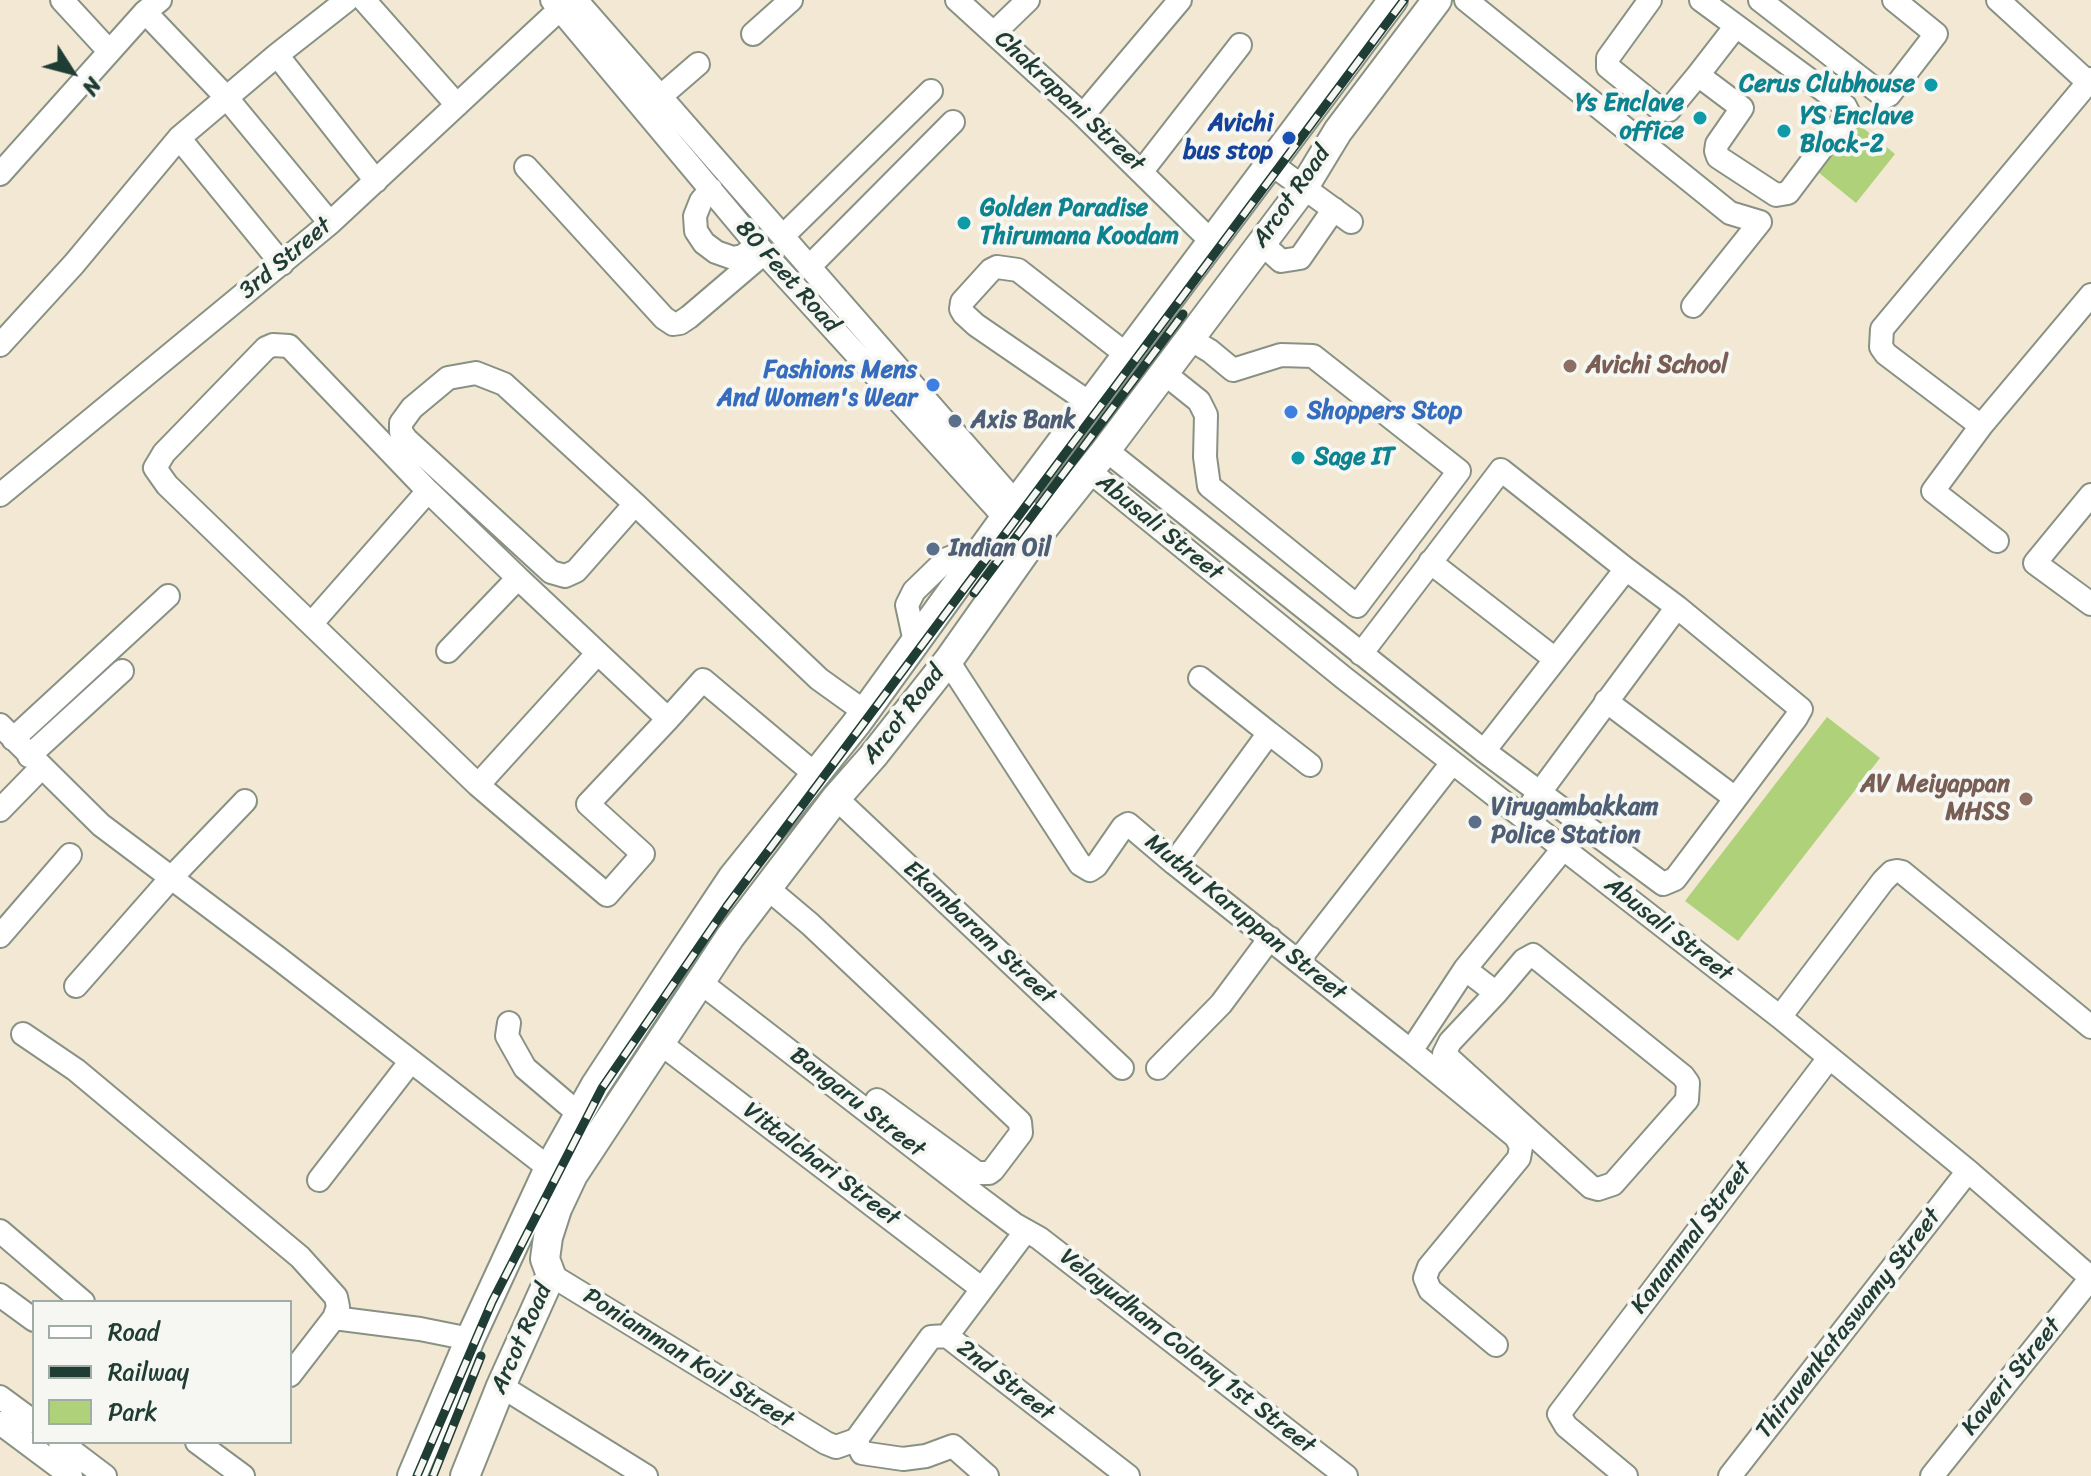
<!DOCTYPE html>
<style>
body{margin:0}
#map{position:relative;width:2091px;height:1476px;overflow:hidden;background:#f2e8d3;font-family:Sriracha,sans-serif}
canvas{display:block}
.legend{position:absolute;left:32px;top:1300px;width:260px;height:144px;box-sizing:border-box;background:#f6f6f2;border:2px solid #a0aca6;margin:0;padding:10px 14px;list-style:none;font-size:24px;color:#1f3d34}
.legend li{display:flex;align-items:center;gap:16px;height:40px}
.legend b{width:40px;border:2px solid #a0aca6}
.north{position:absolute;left:32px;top:32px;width:80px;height:80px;-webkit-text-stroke:6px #f6f6f2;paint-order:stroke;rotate:126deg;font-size:22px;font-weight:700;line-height:32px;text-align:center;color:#1f3d34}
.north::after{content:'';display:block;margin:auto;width:28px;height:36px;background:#1f3d34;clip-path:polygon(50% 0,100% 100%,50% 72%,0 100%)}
</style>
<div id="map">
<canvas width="2091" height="1476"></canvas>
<ul class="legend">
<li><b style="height:10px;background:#fff"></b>Road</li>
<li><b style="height:10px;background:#1f3d34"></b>Railway</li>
<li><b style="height:22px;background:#afd17a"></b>Park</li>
</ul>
<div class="north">N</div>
</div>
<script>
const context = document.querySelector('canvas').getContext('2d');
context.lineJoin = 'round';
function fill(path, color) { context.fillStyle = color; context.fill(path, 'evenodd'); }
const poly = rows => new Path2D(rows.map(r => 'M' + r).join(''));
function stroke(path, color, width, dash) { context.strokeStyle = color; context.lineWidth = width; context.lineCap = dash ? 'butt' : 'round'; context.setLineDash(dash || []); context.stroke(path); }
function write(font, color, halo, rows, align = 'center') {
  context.font = font + ' Sriracha,sans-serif'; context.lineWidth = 8; context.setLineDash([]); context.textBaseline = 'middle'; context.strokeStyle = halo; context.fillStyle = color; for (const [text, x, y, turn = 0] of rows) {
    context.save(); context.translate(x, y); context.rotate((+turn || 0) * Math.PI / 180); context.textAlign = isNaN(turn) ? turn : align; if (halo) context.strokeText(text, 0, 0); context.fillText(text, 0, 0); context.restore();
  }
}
const green = poly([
 [1851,118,1895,154,1856,203,1812,167],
 [1827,717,1880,758,1738,941,1685,901]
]);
const minor = poly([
 [62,0,109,51],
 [364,0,457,105],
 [552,0,757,245,1030,545],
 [576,0,1016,503,1047,524],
 [957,0,1083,115,1211,241],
 [1466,0,1730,213,1760,222,1693,306],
 [1650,0,1608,58,1608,67,1660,109,1669,110,1698,75],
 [1701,0,1845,106,1848,112,1846,116,1788,193,1776,195,1718,157,1716,151,1717,144,1742,108,1698,75,1736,26],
 [1760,0,1885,97,1889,95,1936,34,1894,0],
 [1998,0,2091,85],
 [145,12,226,97,330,223],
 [995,32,1028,0],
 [753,34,791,0],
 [277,55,376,181],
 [661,96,698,64],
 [1083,115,1180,0],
 [179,138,282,264],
 [1270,163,1351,222],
 [526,167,664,318,673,324,680,323,689,317,764,253],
 [1142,171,1240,45],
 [0,174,145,12,160,0],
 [711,189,701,201,695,216,696,231,704,243,716,252,733,258,743,256,757,245],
 [783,236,931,91],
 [1260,242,1281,261,1300,258,1334,209],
 [809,267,953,122],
 [0,345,74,264,179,138,277,55,347,0],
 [1164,373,1199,401,1206,415,1205,457,1209,486,1357,606,1459,471,1313,356,1281,355,1233,370,1210,351,1190,339],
 [1091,404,976,325,964,314,961,309,962,302,991,270,997,267,1018,270,1127,355],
 [1981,426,2091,295],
 [1106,450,1484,751,1663,884,1675,879,1796,718,1801,709,1677,607],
 [1088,470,1344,678,1780,1017,1968,1171,2091,1278],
 [0,495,330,223,560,9],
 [2091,495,2035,563,2091,604],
 [635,504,576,571,565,576,551,572,406,439,401,432,401,423,412,408,448,378,476,373,504,384,635,504,819,679,865,712],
 [1997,541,1933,491,1981,426,1886,354,1881,347,1882,329,2091,79],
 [1430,562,1555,659],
 [518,578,668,719,703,680,816,775],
 [312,623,428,491],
 [915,642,907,605,914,591,947,559,957,555,978,556],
 [448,651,518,578,428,491,289,346,273,345,266,348,164,453,155,468,167,485,478,785,596,655],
 [1361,654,1501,470,1626,569,1484,751],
 [948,661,1080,864,1090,870,1096,866,1123,827,1128,824,1174,863,1411,1051,1465,969,1563,849],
 [1606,701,1735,798],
 [0,725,101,825,278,958,549,1168],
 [1269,733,1310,765],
 [13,739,168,596],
 [29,756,122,671],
 [478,785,607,895,643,854,588,804,668,719],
 [836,798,1122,1068],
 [1532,803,1677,607,1626,569],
 [0,810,41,768],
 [1174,863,1269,733,1200,678],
 [766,887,810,924,1020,1122,1021,1133,993,1170,989,1173,977,1173,877,1100],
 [0,936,70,855],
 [1298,961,1452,763],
 [1465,969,1496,993,1524,960,1533,955,1683,1076,1688,1083,1687,1100,1613,1184,1598,1189,1591,1187,1444,1054,1450,1042,1496,993],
 [700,982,978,1197,1014,1224,1039,1238,1346,1476],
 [76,986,171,878,245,801],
 [1780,1017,1883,881,1892,872,1897,871,1902,872,2091,1027],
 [509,1023,507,1036,525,1068,579,1114],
 [23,1034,76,1070,300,1257,336,1297,338,1307,334,1318],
 [660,1043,981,1288],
 [1411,1051,1516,1137,1521,1147,1519,1158,1429,1267,1425,1278,1430,1290,1496,1345],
 [1158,1068,1221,1004,1270,938],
 [319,1180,411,1061],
 [0,1231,83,1302],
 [1025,1232,947,1336,1128,1476],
 [551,1275,826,1443,836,1447,856,1440,931,1337,947,1336],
 [0,1295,34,1320],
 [290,1375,334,1318,420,1329,470,1339],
 [501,1386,646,1476],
 [0,1397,34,1422],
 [0,1423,71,1476],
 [856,1440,862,1453,903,1459,926,1456,953,1446,987,1476],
 [60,1442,105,1476],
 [197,1442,243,1476],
 [1626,1476,1566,1426,1559,1414,1829,1058],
 [1730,1476,1968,1171],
 [1932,1476,2091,1278]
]);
const major = poly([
 [412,1476,470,1339,549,1168,595,1086,673,967,733,877,856,724,1016,503,1393,0],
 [465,1476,501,1386,551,1275,545,1259,548,1237,557,1209,573,1175,730,937,836,798,873,756,948,661,1030,545,1106,450,1304,187,1338,131,1437,0]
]);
const rail = poly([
 [974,593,1183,314],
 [417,1476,492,1302,602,1088,727,906,1404,0],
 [433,1476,481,1356]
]);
const markers = [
 [1931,85,8,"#0f9aa8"],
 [1700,118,8,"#0f9aa8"],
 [1784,131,8,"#0f9aa8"],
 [1289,138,8,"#1a4fb4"],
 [964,223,8,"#0f9aa8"],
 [1570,366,8,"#8d6e63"],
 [933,385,8,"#3f7fe0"],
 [1291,412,8,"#3f7fe0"],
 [955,421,8,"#5c6f8a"],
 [1298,458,8,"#0f9aa8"],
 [933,549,8,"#5c6f8a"],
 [2026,799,8,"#8d6e63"],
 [1475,822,8,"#5c6f8a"]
];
const cultureNames = [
 ["Cerus Clubhouse",1915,85,"right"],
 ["Ys Enclave",1684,104,"right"],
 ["office",1684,132,"right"],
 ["YS Enclave",1800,117],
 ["Block-2",1800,145],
 ["Golden Paradise",980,209],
 ["Thirumana Koodam",980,237],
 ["Sage IT",1314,458]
];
const streetNames = [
 ["Chakrapani Street",1069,102,43],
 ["Arcot Road",1292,197,-55],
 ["3rd Street",286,259,-40],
 ["80 Feet Road",787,277,48],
 ["Abusali Street",1159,528,39],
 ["Arcot Road",904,715,-52],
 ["Muthu Karuppan Street",1245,918,39],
 ["Abusali Street",1668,930,38],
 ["Ekambaram Street",979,933,43],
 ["Bangaru Street",857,1103,38],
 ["Vittalchari Street",821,1165,37],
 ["Kanammal Street",1692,1238,-53],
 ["Thiruvenkataswamy Street",1849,1324,-52],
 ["Arcot Road",522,1339,-66],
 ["Velayudham Colony 1st Street",1187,1352,38],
 ["Poniamman Koil Street",688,1359,32],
 ["Kaveri Street",2012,1377,-51],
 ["2nd Street",1005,1381,38]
];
const transitNames = [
 ["Avichi",1273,124],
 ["bus stop",1273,152]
];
const educationNames = [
 ["Avichi School",1586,366],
 ["AV Meiyappan",2010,785,"right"],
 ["MHSS",2010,813,"right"]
];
const shopNames = [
 ["Fashions Mens",917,371],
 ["And Women's Wear",917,399],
 ["Shoppers Stop",1307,412,"left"]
];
const serviceNames = [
 ["Axis Bank",971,421],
 ["Indian Oil",949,549],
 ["Virugambakkam",1491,808],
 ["Police Station",1491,836]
];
fill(green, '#afd17a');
stroke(minor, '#889284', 26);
stroke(major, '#889284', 32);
stroke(minor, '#fff', 22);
stroke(major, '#fff', 28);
stroke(rail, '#1f3d34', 9);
stroke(rail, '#f6f6f2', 6, [18]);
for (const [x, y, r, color] of markers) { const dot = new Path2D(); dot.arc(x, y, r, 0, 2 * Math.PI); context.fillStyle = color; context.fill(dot); stroke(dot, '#f6f6f2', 3); }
write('bold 24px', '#0d838f', '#f6f6f2', cultureNames, 'left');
write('24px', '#1f3d34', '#f6f6f2', streetNames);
write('bold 24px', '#164399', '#f6f6f2', transitNames, 'right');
write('bold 24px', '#785e54', '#f6f6f2', educationNames, 'left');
write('bold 24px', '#366cbe', '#f6f6f2', shopNames, 'right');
write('bold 24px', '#4e5e75', '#f6f6f2', serviceNames, 'left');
</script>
